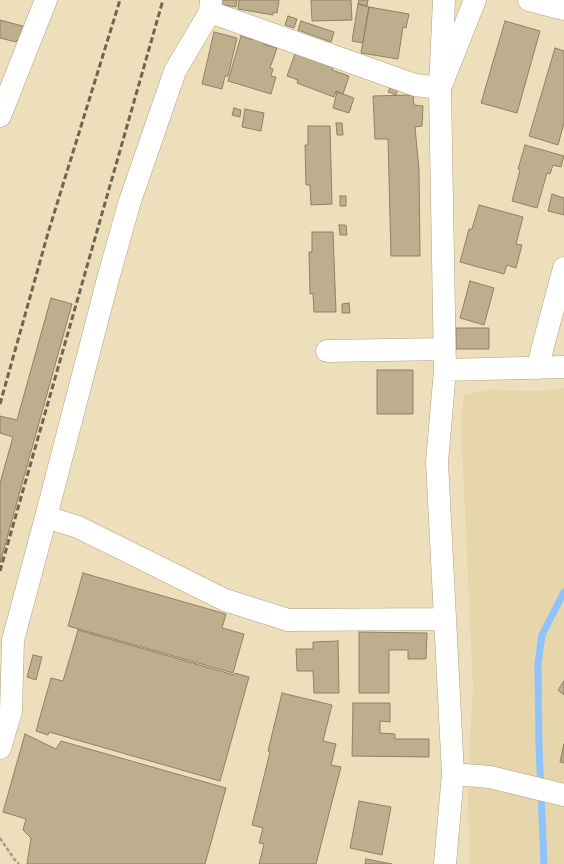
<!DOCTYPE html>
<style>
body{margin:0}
canvas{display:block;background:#eedfbc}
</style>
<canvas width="564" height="864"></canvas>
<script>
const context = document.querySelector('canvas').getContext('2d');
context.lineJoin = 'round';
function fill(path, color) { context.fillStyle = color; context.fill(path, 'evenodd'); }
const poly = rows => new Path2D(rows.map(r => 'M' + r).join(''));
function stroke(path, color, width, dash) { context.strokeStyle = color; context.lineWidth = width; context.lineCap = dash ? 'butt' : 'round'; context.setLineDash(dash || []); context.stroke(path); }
const built = poly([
 [564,388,564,864,469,864,468,775,473,688,461,423,464,395,488,390,543,391]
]);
const stream = poly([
 [544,864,539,746,538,664,542,635,564,592]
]);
const building = poly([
 [219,0,237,0,236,7,218,4,219,0],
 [239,0,279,0,277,13,273,12,273,15,238,9,239,0],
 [311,0,351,0,352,20,312,21,311,0],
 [359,0,368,0,367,6,358,4,359,0],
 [358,4,369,7,363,43,352,41,358,4],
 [369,7,409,14,406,28,403,27,398,59,361,53,369,7],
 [288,16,297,19,294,28,285,25,288,16],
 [0,20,30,28,26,43,17,40,16,42,0,38,0,20],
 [301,21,334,32,331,42,298,30,301,21],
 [505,21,540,31,517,113,481,103,505,21],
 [214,32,237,38,228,76,225,76,222,89,202,84,214,32],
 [241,36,252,40,252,38,263,41,263,44,277,48,270,68,273,69,271,76,276,77,271,94,228,81,241,36],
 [555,48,564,51,564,123,558,145,529,136,555,48],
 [296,51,334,65,332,70,349,76,343,94,336,91,334,97,297,83,298,80,287,76,296,51],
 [391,86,398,89,396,95,388,92,391,86],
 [337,92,354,98,349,113,333,108,337,92],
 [413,95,414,105,423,106,422,126,415,127,419,169,420,256,391,256,388,139,375,139,373,96,413,95],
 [234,108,241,110,240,117,232,115,234,108],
 [245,109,264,113,261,131,242,127,245,109],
 [336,123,342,123,343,135,337,135,336,123],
 [308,126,330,126,332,204,311,205,310,185,306,185,305,145,308,145,308,126],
 [525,145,564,156,561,167,553,165,550,174,547,173,537,208,512,201,520,170,518,169,525,145],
 [552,194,564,198,564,215,548,211,552,194],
 [340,196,346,196,346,206,340,206,340,196],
 [479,205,523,217,516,244,522,245,516,268,507,265,504,274,460,262,469,229,472,229,479,205],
 [339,225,346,225,347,235,340,235,339,225],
 [312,232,333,232,336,312,314,312,313,293,310,294,309,252,312,252,312,232],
 [470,281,494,288,484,325,460,318,470,281],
 [51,298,72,304,0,563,0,483,13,437,0,433,0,416,17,420,51,298],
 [349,303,350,313,342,313,342,304,349,303],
 [456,328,489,328,489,349,456,349,456,328],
 [377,370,413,370,413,414,377,414,377,370],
 [83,573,226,614,222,628,244,634,233,673,68,626,83,573],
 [78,630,234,675,235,673,249,677,220,781,49,732,48,735,36,731,51,678,63,681,78,630],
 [359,632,427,633,426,659,408,659,408,650,389,650,389,693,359,693,359,632],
 [338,641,339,693,314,693,313,671,297,671,296,649,313,649,313,642,338,641],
 [33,655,42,657,36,680,27,677,33,655],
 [564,681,564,695,558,690,564,681],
 [282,693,332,705,323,741,336,744,331,765,341,767,316,864,259,864,264,844,259,843,263,828,252,825,270,752,268,751,282,693],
 [353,703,390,703,390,722,380,721,380,733,395,734,395,739,429,739,429,757,352,756,353,703],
 [25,734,56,749,61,741,226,788,205,864,27,864,31,838,23,830,26,819,3,812,25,734],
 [564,744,564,763,560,762,564,744],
 [359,801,391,807,382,855,350,848,359,801],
 [366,859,392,864,365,864,366,859]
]);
const path = poly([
 [0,838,14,859,19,864]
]);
const minor = poly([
 [444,0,440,88,445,370,437,462,453,774,445,864],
 [529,0,564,9],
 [210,12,415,85,440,88,475,0],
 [0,116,46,0],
 [327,351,444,349],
 [538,368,543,346,564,268],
 [445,370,564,367],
 [46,517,78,527,225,600,288,620,444,619],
 [0,748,11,711,13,640,46,517,108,279,129,204,175,71,210,12,211,0],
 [453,774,490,777,564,795]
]);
const rail = poly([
 [0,404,48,233,120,0],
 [0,571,163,0]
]);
fill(built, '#e7d5ab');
stroke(stream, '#8ec4fd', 7);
fill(building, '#bdae8d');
stroke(building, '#8f8261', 1);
stroke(minor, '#b0a280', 23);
stroke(path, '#a99d82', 2.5, [4, 2]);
stroke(minor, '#fff', 22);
stroke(rail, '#6f6651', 3, [6, 3]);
</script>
